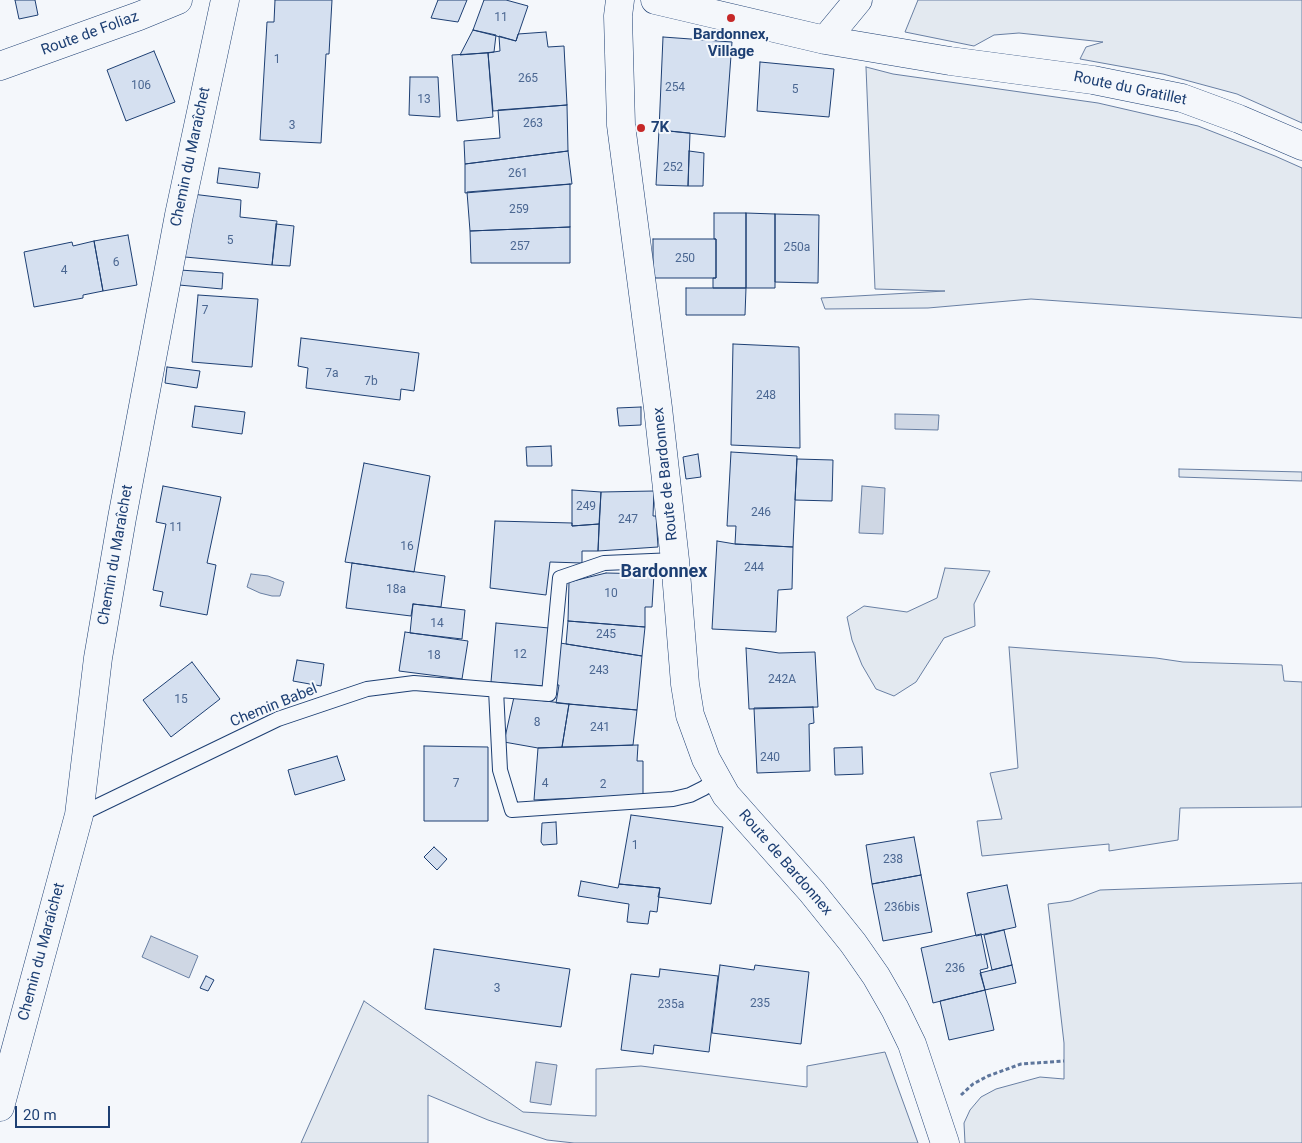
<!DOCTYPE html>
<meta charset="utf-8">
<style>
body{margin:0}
#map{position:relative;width:1302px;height:1143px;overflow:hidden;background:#f4f7fb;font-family:Roboto,sans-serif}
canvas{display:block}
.scale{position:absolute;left:15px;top:1106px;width:95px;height:22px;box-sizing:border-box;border:2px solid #1d3f73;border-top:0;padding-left:6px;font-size:15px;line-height:18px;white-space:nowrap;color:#1d3f73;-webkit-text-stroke:4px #f4f7fb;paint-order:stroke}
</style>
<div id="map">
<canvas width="1302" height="1143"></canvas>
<div class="scale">20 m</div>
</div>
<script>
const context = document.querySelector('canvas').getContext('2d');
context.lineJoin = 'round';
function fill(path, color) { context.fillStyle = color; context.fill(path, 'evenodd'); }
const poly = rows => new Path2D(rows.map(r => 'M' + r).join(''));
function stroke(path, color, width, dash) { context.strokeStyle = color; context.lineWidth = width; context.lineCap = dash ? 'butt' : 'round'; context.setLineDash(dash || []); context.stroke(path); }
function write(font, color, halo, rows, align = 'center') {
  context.font = font + ' Roboto,sans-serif'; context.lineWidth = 4; context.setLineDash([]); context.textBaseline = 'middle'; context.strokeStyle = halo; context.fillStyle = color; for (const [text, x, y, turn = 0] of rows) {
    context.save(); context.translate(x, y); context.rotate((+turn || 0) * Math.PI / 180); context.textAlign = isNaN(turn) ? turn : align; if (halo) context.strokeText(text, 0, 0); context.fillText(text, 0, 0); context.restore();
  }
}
const green = poly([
 [918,0,1302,0,1302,123,1237,94,1163,74,1080,59,1086,47,1103,42,1019,33,994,35,974,46,905,32,918,0],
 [866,67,893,74,1098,103,1198,126,1275,156,1302,168,1302,318,1031,299,928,308,825,309,821,298,945,291,875,289,866,67],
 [1179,469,1302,472,1302,481,1179,477,1179,469],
 [945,568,990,571,974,604,975,626,944,638,916,682,894,696,876,689,862,665,852,640,847,617,864,606,907,612,937,598,945,568],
 [1009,647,1156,658,1183,662,1282,665,1284,681,1302,682,1302,807,1180,808,1178,840,1109,851,1109,844,982,856,977,821,1002,819,990,773,1018,768,1009,647],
 [1302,883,1302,1143,965,1143,964,1123,970,1110,981,1097,996,1089,1040,1077,1064,1079,1064,1043,1048,904,1071,901,1100,890,1302,883],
 [364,1001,523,1112,596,1116,596,1069,641,1066,807,1087,807,1066,885,1052,918,1143,574,1143,547,1140,488,1120,428,1095,428,1143,301,1143,364,1001]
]);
const water = poly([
 [895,414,939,415,938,430,895,429,895,414],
 [862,486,885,488,883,534,859,533,862,486],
 [251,574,268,576,284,582,280,596,272,596,260,593,247,587,251,574],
 [151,936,198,956,189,978,142,957,151,936],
 [536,1062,557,1065,551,1105,530,1102,536,1062]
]);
const building = poly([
 [15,0,35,0,38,15,19,19,15,0],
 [275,0,332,0,329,54,326,54,321,143,260,140,267,22,274,22,275,0],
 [438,0,467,0,458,22,431,18,438,0],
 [484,0,506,0,528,6,516,41,473,30,484,0],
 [473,30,496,35,494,52,460,55,473,30],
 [546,32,548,47,564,46,567,105,493,111,488,53,500,51,499,36,516,41,518,34,546,32],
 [663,37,732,42,725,137,659,130,663,37],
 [154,51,175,102,126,121,107,70,154,51],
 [488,53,493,117,457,121,452,55,488,53],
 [760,62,834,69,829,117,757,111,760,62],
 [410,77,438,77,440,117,409,115,410,77],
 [567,105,568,151,465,164,464,141,500,138,498,110,567,105],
 [659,130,690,133,688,186,656,185,659,130],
 [568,151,572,184,465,193,465,164,568,151],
 [689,151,704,153,703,186,688,186,689,151],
 [219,168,260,173,258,188,217,183,219,168],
 [570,184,570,227,470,231,467,192,570,184],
 [192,194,241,200,240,217,277,221,272,265,185,257,192,194],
 [714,213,746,213,746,288,713,288,713,278,716,278,716,239,714,239,714,213],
 [746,213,775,214,775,288,746,288,746,213],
 [775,214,819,215,818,283,775,282,775,214],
 [276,224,294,226,290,266,272,265,276,224],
 [570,227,570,263,471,263,470,231,570,227],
 [128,235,137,285,103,291,94,241,128,235],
 [653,239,716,239,716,278,653,278,653,239],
 [94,241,103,291,83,295,83,298,34,307,24,252,72,242,73,246,94,241],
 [180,270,223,273,222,289,179,285,180,270],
 [686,288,746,288,745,315,686,315,686,288],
 [198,295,258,299,252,367,192,362,198,295],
 [301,338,419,353,414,391,401,389,400,400,306,388,308,368,298,366,301,338],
 [733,344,799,347,800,448,731,445,733,344],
 [167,367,200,371,197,388,165,383,167,367],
 [195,406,245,412,242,434,192,427,195,406],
 [641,407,641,425,619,426,617,408,641,407],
 [551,446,552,466,527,466,526,447,551,446],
 [731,452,797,456,793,547,735,544,736,526,727,526,731,452],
 [698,454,701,477,686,479,683,457,698,454],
 [797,459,833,460,832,501,795,500,797,459],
 [364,463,430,476,414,572,345,562,364,463],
 [163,486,221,497,207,563,216,565,207,615,160,606,163,592,153,590,166,524,156,522,163,486],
 [572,490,601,492,599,524,572,526,572,490],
 [654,491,653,516,656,516,658,547,598,551,601,492,654,491],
 [495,521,572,523,572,526,599,524,598,551,582,551,582,563,550,562,546,595,490,588,495,521],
 [717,541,735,544,793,547,792,589,778,590,776,632,712,629,717,541],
 [352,563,445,576,441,607,413,604,411,616,346,608,352,563],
 [606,573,654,574,652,607,645,607,645,627,568,621,569,582,606,573],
 [413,604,465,610,462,639,410,633,413,604],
 [568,621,645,627,642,656,566,644,568,621],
 [496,623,549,628,545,686,491,682,496,623],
 [405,632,468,641,462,679,399,671,405,632],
 [560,643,642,656,637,710,556,703,559,685,555,685,560,643],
 [746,648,779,653,815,652,818,707,749,709,746,648],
 [297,660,324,664,321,686,293,681,297,660],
 [192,662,220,699,171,737,143,700,192,662],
 [514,697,569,704,562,747,538,748,504,742,514,697],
 [569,704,637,710,633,745,562,747,569,704],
 [813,707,814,723,809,724,810,771,757,773,754,708,813,707],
 [638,745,637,761,643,761,643,795,534,800,538,748,638,745],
 [424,746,488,747,488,821,424,821,424,746],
 [862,747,863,774,835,775,834,748,862,747],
 [337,756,345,780,295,795,288,770,337,756],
 [631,815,723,827,711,904,658,897,660,888,619,884,631,815],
 [556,822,557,844,543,845,541,842,542,823,556,822],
 [914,837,921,875,872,884,866,845,914,837],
 [434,847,447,859,437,870,424,857,434,847],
 [921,875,932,932,883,941,872,884,921,875],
 [581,881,618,888,619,884,660,888,657,912,650,911,648,924,627,922,629,904,578,896,581,881],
 [1007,885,1016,927,976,936,967,893,1007,885],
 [1004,930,1012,965,992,970,984,935,1004,930],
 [981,934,988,968,980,970,985,990,933,1003,921,948,981,934],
 [434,949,570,969,561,1027,425,1009,434,949],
 [720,965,754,970,755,965,809,972,801,1044,712,1033,720,965],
 [1012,965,1016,983,985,990,980,973,1012,965],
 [660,969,718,976,709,1052,654,1045,653,1054,621,1050,631,974,659,977,660,969],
 [206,976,214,980,208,991,200,988,206,976],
 [985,990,994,1030,949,1040,940,1001,985,990]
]);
const path = poly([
 [961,1095,973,1084,988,1076,1021,1064,1064,1061]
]);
const service = poly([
 [496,690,500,770,512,810,673,799,690,795,704,788,716,779],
 [79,815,278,719,367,689,414,683,549,694,560,578,604,563,675,560]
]);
const minor = poly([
 [620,0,618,16,621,125,658,408,675,560,685,684,690,715,706,759,726,795,812,892,853,943,876,976,895,1009,912,1044,945,1143],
 [655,0,825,40,950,61,1093,80,1182,98,1239,119,1302,146],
 [825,40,858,0],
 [0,66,139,16,178,0],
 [0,1107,79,815,98,658,122,518,179,215,225,0]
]);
const markers = [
 [731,18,5,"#c62828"],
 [641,128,5,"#c62828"]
];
const numberNames = [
 ["11",501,18],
 ["1",277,60],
 ["265",528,79],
 ["106",141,86],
 ["254",675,88],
 ["5",795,90],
 ["13",424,100],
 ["263",533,124],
 ["3",292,126],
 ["252",673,168],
 ["261",518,174],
 ["259",519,210],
 ["5",230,241],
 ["257",520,247],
 ["250a",797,248],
 ["250",685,259],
 ["6",116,263],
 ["4",64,271],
 ["7",205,311],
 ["7a",332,374],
 ["7b",371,382],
 ["248",766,396],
 ["249",586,507],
 ["246",761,513],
 ["247",628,520],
 ["11",176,528],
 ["16",407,547],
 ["244",754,568],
 ["18a",396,590],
 ["10",611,594],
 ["14",437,624],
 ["245",606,635],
 ["12",520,655],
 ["18",434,656],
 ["243",599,671],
 ["242A",782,680],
 ["15",181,700],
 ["8",537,723],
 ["241",600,728],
 ["240",770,758],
 ["7",456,784],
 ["4",545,784],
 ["2",603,785],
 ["1",635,846],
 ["238",893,860],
 ["236bis",902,908],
 ["236",955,969],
 ["3",497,989],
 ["235",760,1004],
 ["235a",671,1005]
];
const streetNames = [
 ["Route de Foliaz",90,34,-20],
 ["Route du Gratillet",1130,89,12],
 ["Chemin du Maraîchet",191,157,-78],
 ["Route de Bardonnex",666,474,-96],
 ["Chemin du Maraîchet",116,555,-80],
 ["Chemin Babel",274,706,-22],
 ["Route de Bardonnex",785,863,49],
 ["Chemin du Maraîchet",42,952,-75]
];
const poiNames = [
 ["Bardonnex,",731,35],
 ["Village",731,52],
 ["7K",651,128,"left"]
];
const quarterNames = [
 ["Bardonnex",664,572]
];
fill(green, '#e3e9f0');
stroke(green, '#687fa3', 1);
fill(water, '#cfd7e4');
stroke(water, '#687fa3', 1);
fill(building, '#d5e0f0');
stroke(building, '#1d3f73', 1);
stroke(service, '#1d3f73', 16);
stroke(minor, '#1d3f73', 29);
stroke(path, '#5e769c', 3, [4, 2.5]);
stroke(service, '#f4f7fb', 14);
stroke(minor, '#f4f7fb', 28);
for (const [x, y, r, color] of markers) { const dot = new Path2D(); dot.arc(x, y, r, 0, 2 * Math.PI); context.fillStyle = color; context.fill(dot); stroke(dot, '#f4f7fb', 2); }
write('12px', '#4b6792', null, numberNames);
write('15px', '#1d3f73', '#f4f7fb', streetNames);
write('bold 15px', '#1d3f73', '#f4f7fb', poiNames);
write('bold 18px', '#1d3f73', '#f4f7fb', quarterNames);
</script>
